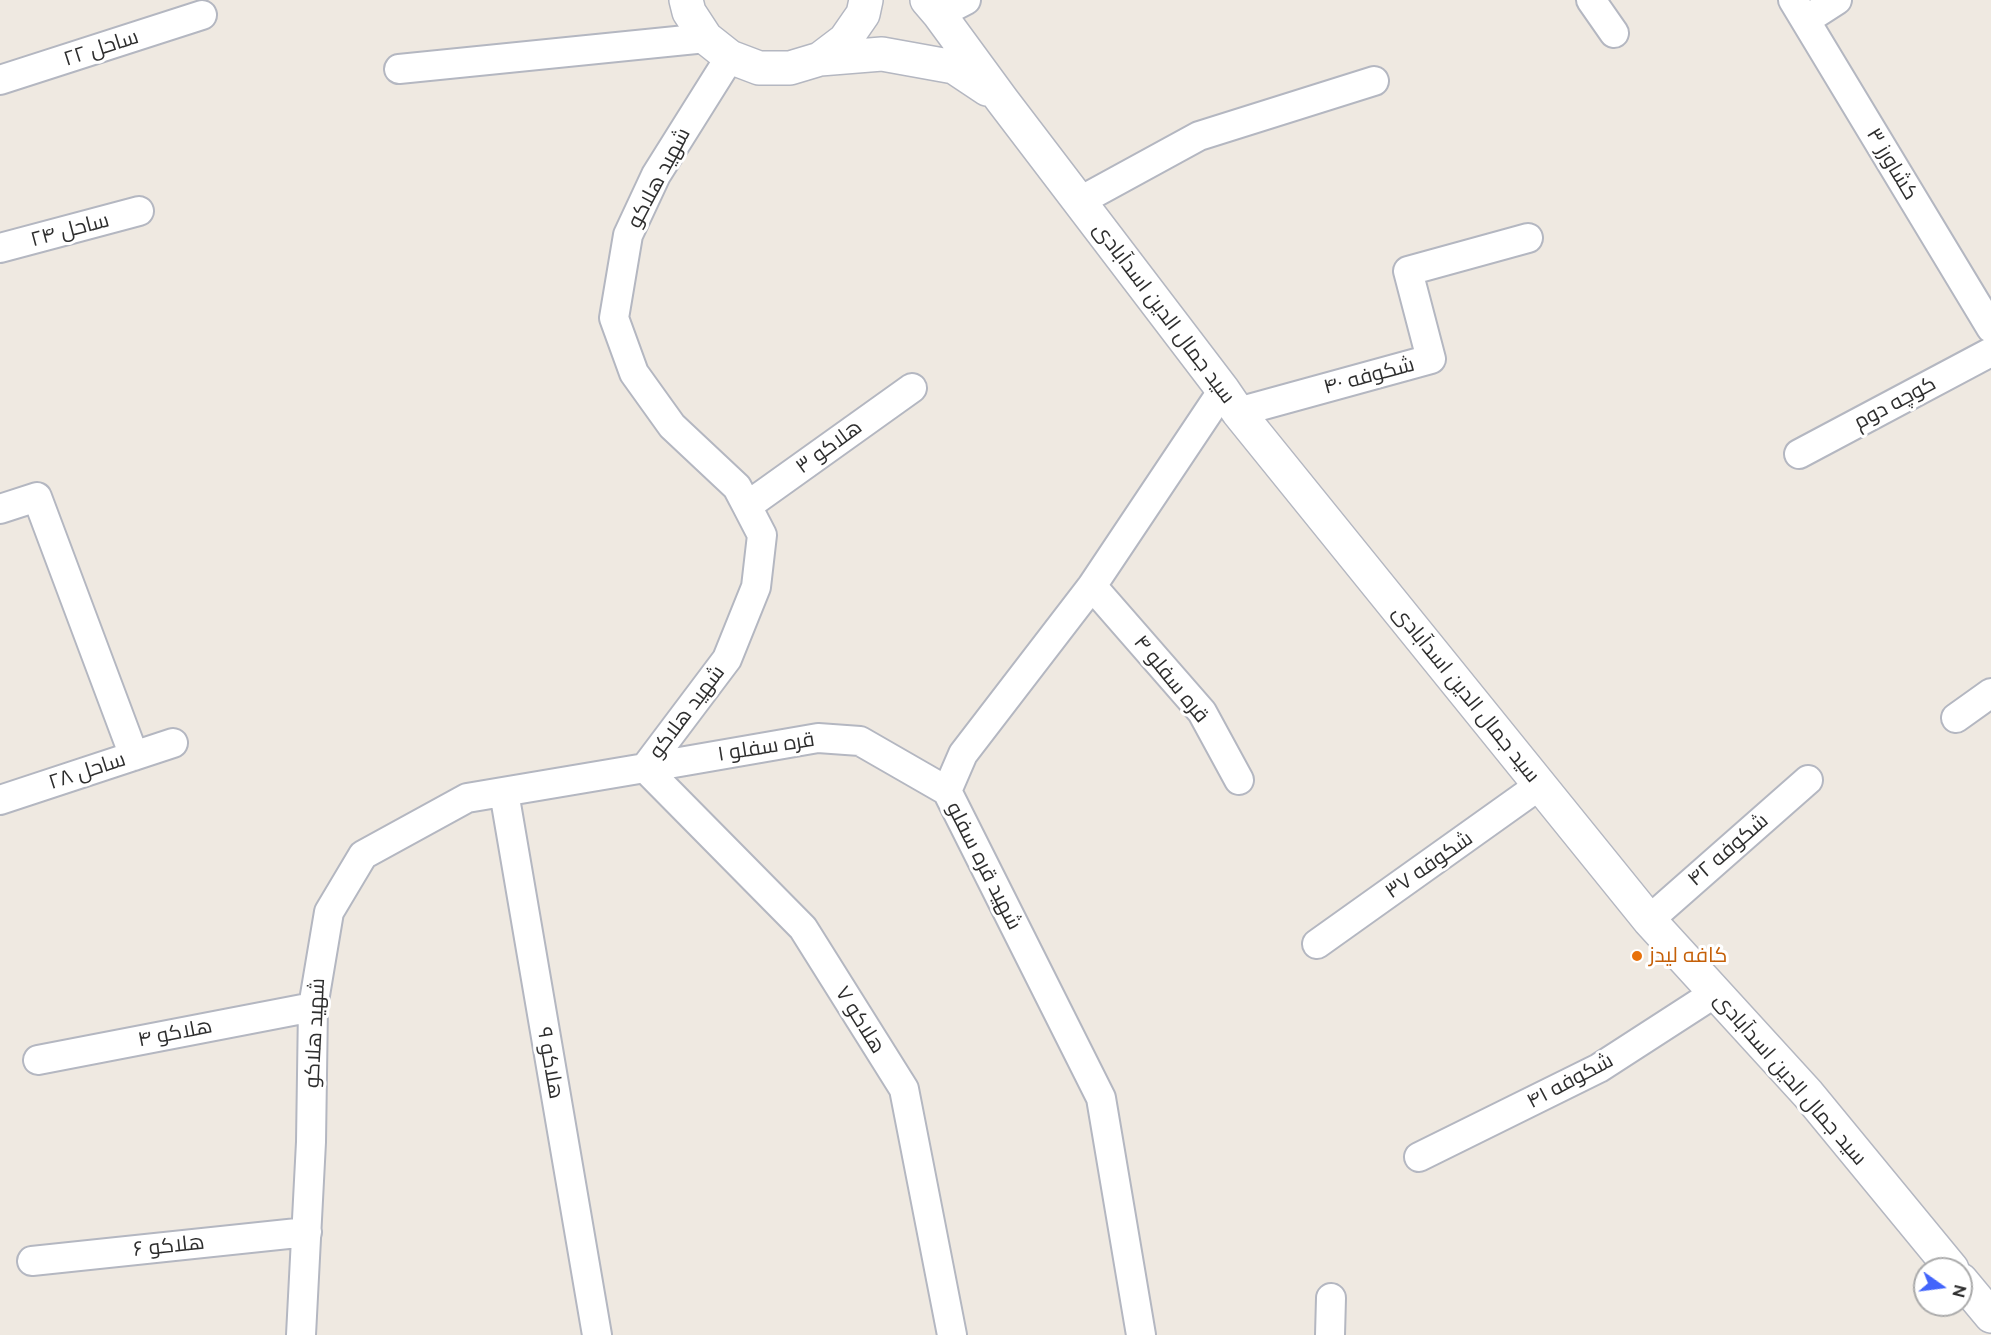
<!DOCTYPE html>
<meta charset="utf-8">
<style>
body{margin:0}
#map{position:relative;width:1991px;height:1335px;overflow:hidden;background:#efe9e1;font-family:Raleway,sans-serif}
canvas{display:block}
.north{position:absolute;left:1913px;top:1257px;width:60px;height:60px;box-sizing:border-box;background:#fff;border:2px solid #ababab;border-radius:50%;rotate:104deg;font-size:16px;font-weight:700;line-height:24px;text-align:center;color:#2e2e2e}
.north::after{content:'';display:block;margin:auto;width:21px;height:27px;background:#4264fb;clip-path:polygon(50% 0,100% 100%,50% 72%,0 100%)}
</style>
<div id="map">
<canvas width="1991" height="1335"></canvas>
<div class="north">N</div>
</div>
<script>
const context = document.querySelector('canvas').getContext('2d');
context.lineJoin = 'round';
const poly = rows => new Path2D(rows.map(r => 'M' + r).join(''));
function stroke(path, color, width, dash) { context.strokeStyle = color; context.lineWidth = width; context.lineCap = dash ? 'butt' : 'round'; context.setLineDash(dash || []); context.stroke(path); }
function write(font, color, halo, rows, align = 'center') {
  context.font = font + ' Raleway,Cairo,sans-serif'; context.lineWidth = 6; context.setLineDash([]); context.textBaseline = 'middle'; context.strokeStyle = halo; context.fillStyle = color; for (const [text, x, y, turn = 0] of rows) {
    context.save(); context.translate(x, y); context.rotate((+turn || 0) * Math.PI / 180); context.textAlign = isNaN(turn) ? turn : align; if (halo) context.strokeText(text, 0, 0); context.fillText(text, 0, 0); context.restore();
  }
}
const minor = poly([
 [1591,0,1614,33],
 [1793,0,1991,328],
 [939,14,966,0],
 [1806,20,1837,0],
 [399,69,706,38],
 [0,80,202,15],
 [1080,201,1199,136,1374,81],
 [0,248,139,211],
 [1238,412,1431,359,1408,271,1528,238],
 [1799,454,1991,352],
 [747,506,912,388],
 [0,509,37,497,134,756],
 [1092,586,1202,712,1239,780],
 [1956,718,1991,693],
 [645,768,803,928,904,1089,952,1335],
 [645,768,818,738,860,741,947,791],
 [504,792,597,1335],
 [0,800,173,743],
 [1649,920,1808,780],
 [1317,944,1540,785],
 [38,1060,313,1007],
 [1419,1157,1599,1068,1715,993],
 [32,1261,307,1232],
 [301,1335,311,1142,313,1007,329,912,363,855,467,798,645,768,727,659,756,587,762,535,747,506,737,487,672,426,634,373,614,318,628,235,656,175,730,57],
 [1141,1335,1101,1098,947,791,963,754,1092,586,1223,390],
 [1330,1335,1331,1298]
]);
const secondary = poly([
 [686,0,689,12,706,38,730,57,759,68,790,68,820,59,845,40,863,14,866,0],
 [927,0,939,14,1002,100,1223,390,1238,412,1649,920,1808,1094,1952,1269],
 [820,59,882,54,954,67,987,89],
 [1961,1280,1991,1316]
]);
const markers = [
 [1637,956,6,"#e8710a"]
];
const streetNames = [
 ["ساحل ۲۲",101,48,-18],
 ["کشاورز ۳",1892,164,59],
 ["شهید هلاکو",659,178,-62],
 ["ساحل ۲۴",70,230,-15],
 ["سید جمال الدین اسدآبادی",1164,313,53],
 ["شکوفه ۴۰",1369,376,-15],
 ["کوچه دوم",1895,403,-28],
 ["هلاکو ۳",829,447,-36],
 ["قره سفلو ۴",1171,679,51],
 ["سید جمال الدین اسدآبادی",1466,694,51],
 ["شهید هلاکو",687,712,-53],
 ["قره سفلو ۱",766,747,-9],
 ["ساحل ۲۸",87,771,-18],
 ["شکوفه ۴۲",1728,850,-41],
 ["شکوفه ۳۷",1429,865,-35],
 ["شهید قره سفلو",984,866,63],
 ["هلاکو ۷",860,1020,58],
 ["هلاکو ۴",175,1033,-11],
 ["شهید هلاکو",315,1033,-87],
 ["هلاکو ۹",550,1063,80],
 ["سید جمال الدین اسدآبادی",1790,1079,49],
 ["شکوفه ۴۱",1570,1081,-28],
 ["هلاکو ۶",169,1246,-6]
];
const foodNames = [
 ["کافه لیدز",1649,956]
];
stroke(minor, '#b4b7c1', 32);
stroke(secondary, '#b4b7c1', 36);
stroke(minor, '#fff', 28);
stroke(secondary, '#fff', 33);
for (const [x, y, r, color] of markers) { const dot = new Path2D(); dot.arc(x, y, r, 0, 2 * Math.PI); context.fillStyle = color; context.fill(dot); stroke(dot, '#fff', 2); }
write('21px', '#2e2e2e', '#fff', streetNames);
write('21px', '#c56008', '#fff', foodNames, 'left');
</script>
